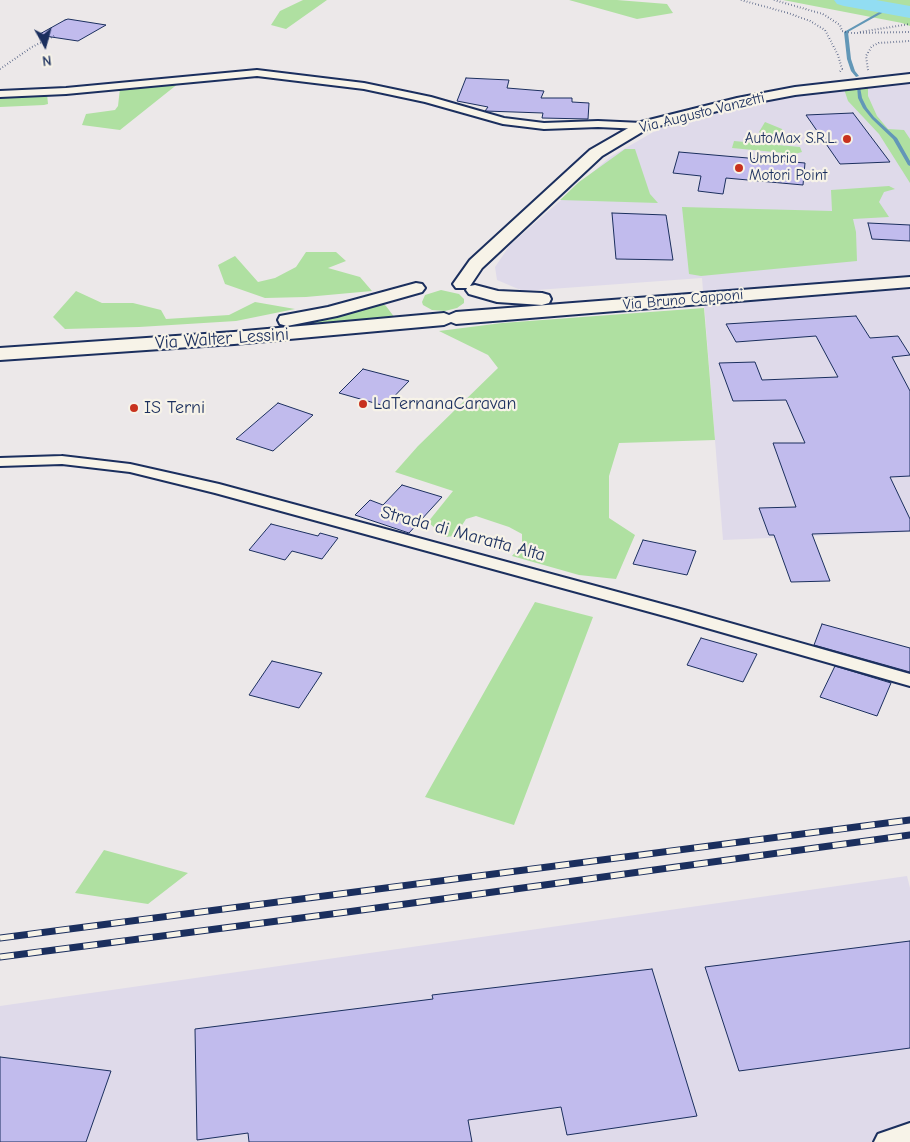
<!DOCTYPE html>
<style>
body{margin:0}
#map{position:relative;width:910px;height:1142px;overflow:hidden;background:#ece8e9;font-family:"Comic Neue",sans-serif}
canvas{display:block}
.north{position:absolute;left:20px;top:20px;width:50px;height:50px;-webkit-text-stroke:4px #f7f3e8;paint-order:stroke;rotate:173deg;font-size:14px;font-weight:700;line-height:20px;text-align:center;color:#1b2f5e}
.north::after{content:'';display:block;margin:auto;width:18px;height:22px;background:#1b2f5e;clip-path:polygon(50% 0,100% 100%,50% 72%,0 100%)}
</style>
<div id="map">
<canvas width="910" height="1142"></canvas>
<div class="north">N</div>
</div>
<script>
const context = document.querySelector('canvas').getContext('2d');
context.lineJoin = 'round';
function fill(path, color) { context.fillStyle = color; context.fill(path, 'evenodd'); }
const poly = rows => new Path2D(rows.map(r => 'M' + r).join(''));
function stroke(path, color, width, dash) { context.strokeStyle = color; context.lineWidth = width; context.lineCap = dash ? 'butt' : 'round'; context.setLineDash(dash || []); context.stroke(path); }
function write(font, color, halo, rows, align = 'center') {
  context.font = font + ' "Comic Neue",sans-serif'; context.lineWidth = 4.5; context.setLineDash([]); context.textBaseline = 'middle'; context.strokeStyle = halo; context.fillStyle = color; for (const [text, x, y, turn = 0] of rows) {
    context.save(); context.translate(x, y); context.rotate((+turn || 0) * Math.PI / 180); context.textAlign = isNaN(turn) ? turn : align; if (halo) context.strokeText(text, 0, 0); context.fillText(text, 0, 0); context.restore();
  }
}
const built = poly([
 [910,81,910,532,723,540,702,278,523,291,497,280,495,267,510,245,610,157,662,127,762,102,806,94],
 [907,876,910,888,910,1142,0,1142,0,1006]
]);
const green = poly([
 [303,0,327,0,286,29,271,25,280,11],
 [569,0,617,0,667,4,673,13,637,19],
 [783,0,910,0,910,26,902,23],
 [179,83,120,130,82,125,86,114,115,110,118,106,120,88],
 [868,87,868,96,877,116,888,129,904,130,910,139,910,183,879,134,848,101,844,89],
 [47,94,48,104,44,105,0,107,0,97],
 [765,122,782,129,788,140,768,140,759,132],
 [734,141,800,147,802,152,795,154,732,148],
 [625,149,635,149,650,194,658,203,560,200,579,182],
 [889,186,895,189,884,192,879,202,889,217,853,219,856,232,857,261,701,276,689,274,682,207,832,211,831,190],
 [306,252,336,252,346,261,328,268,360,277,372,291,306,297,265,298,225,284,218,265,235,256,258,282,275,278,296,267],
 [441,290,459,294,464,299,464,303,457,308,445,311,432,310,423,305,422,302,425,295],
 [76,291,102,303,133,303,161,310,166,319,229,315,255,302,295,309,236,321,139,327,65,329,53,317],
 [383,304,386,306,395,318,287,328,285,325,335,316],
 [704,308,715,440,619,443,609,476,609,518,635,535,616,579,579,575,512,556,522,544,522,534,509,527,476,516,466,519,455,536,445,537,428,522,453,491,395,472,418,446,498,368,488,355,439,331,502,323],
 [535,602,593,617,514,825,425,797],
 [104,850,188,873,148,904,75,893]
]);
const stream = poly([
 [888,7,891,8,848,32,851,59,855,71,859,76,856,77,851,71,847,59,844,32,888,7],
 [857,86,860,87,862,98,867,108,874,117,897,138,910,161,910,166,908,165,893,139,872,119,863,108,858,98,857,86]
]);
const river = poly([
 [834,0,876,0,910,6,910,18,844,6,837,4,834,0]
]);
const building = poly([
 [65,20,68,19,106,25,78,41,38,35,65,20],
 [466,78,509,80,507,88,544,91,541,98,572,98,572,102,589,103,588,119,542,118,543,113,485,111,488,107,457,101,466,78],
 [853,113,890,162,840,164,806,115,853,113],
 [679,152,805,163,803,185,726,178,723,194,698,191,701,176,673,173,679,152],
 [612,213,666,215,673,260,616,259,612,213],
 [868,223,910,225,910,241,872,239,868,223],
 [856,316,870,338,898,336,910,355,892,357,910,391,910,476,890,477,910,519,910,531,812,534,830,581,791,582,774,535,769,535,759,508,796,507,773,443,805,443,786,400,733,401,719,363,755,362,762,380,838,377,816,336,736,342,726,324,856,316],
 [363,369,409,381,385,406,339,393,363,369],
 [278,403,313,415,273,451,236,439,278,403],
 [402,485,442,497,409,533,355,515,370,500,383,505,402,485],
 [271,524,318,536,320,533,338,538,322,559,292,551,285,560,249,550,271,524],
 [643,540,696,551,687,575,633,564,643,540],
 [822,624,910,648,910,672,814,645,822,624],
 [701,638,757,654,743,682,687,665,701,638],
 [272,661,322,673,299,708,249,695,272,661],
 [835,666,891,683,877,716,820,697,835,666],
 [910,941,910,1048,739,1071,705,967,910,941],
 [652,969,697,1116,567,1135,561,1107,468,1120,472,1142,249,1142,248,1133,197,1140,195,1029,433,999,432,995,652,969],
 [0,1057,111,1071,86,1142,0,1142,0,1057]
]);
const path = poly([
 [741,0,788,13,810,21,825,30,838,55,842,69,839,73],
 [774,0,823,14,840,25,842,31,852,33,910,32],
 [860,32,910,24],
 [0,69,32,47,54,36],
 [868,70,866,56,872,46,879,43,910,41]
]);
const street = poly([
 [257,70,364,83,431,97,504,118,544,123,598,121,642,123,647,126,642,129,598,127,544,129,503,124,425,102,364,89,257,76,66,94,0,97,0,91,66,88,257,70],
 [62,456,130,464,219,484,684,610,910,674,910,686,672,618,215,493,130,472,62,464,0,466,0,458,62,456],
 [910,1123,910,1142,874,1142,878,1134,910,1123]
]);
const secondary = poly([
 [910,74,910,82,795,95,737,106,647,129,602,156,482,268,470,286,475,285,498,291,542,293,549,295,551,299,549,303,542,305,497,302,469,294,466,290,467,288,456,288,453,284,470,260,590,150,637,123,737,98,795,87,910,74],
 [910,277,910,287,456,324,451,322,444,325,234,344,0,360,0,348,234,332,444,313,449,315,456,312,910,277],
 [416,283,422,284,425,288,422,292,337,316,287,326,280,324,278,320,280,316,328,307,416,283]
]);
const rail = poly([
 [0,938,910,820],
 [0,957,347,912,910,835]
]);
const markers = [
 [847,139,5,"#c8321e"],
 [739,168,5,"#c8321e"],
 [363,404,5,"#c8321e"],
 [134,408,5,"#c8321e"]
];
const farStreetnames = [
 ["Via Augusto Vanzetti",702,113,-14],
 ["Via Bruno Capponi",683,300,-5]
];
const farPoinames = [
 ["AutoMax S.R.L.",837,139],
 ["Umbria",749,159,"left"],
 ["Motori Point",749,176,"left"]
];
const streetNames = [
 ["Via Walter Lessini",222,339,-4],
 ["Strada di Maratta Alta",463,534,15]
];
const poiNames = [
 ["LaTernanaCaravan",373,404],
 ["IS Terni",144,408]
];
fill(built, '#dfdaea');
fill(green, '#afe0a1');
fill(stream, '#6297b7');
fill(river, '#92ddf2');
fill(building, '#c1bbed');
stroke(building, '#1b2f5e', 1);
stroke(street, '#1b2f5e', 4);
stroke(secondary, '#1b2f5e', 4);
stroke(path, '#1b2f5e', 2, [0.5, 2.5]);
fill(street, '#f7f3e8');
fill(secondary, '#f7f3e8');
stroke(rail, '#1b2f5e', 7);
stroke(rail, '#f7f3e8', 5, [14]);
for (const [x, y, r, color] of markers) { const dot = new Path2D(); dot.arc(x, y, r, 0, 2 * Math.PI); context.fillStyle = color; context.fill(dot); stroke(dot, '#f7f3e8', 2); }
write('15px', '#1b2f5e', '#f7f3e8', farStreetnames);
write('15px', '#1b2f5e', '#f7f3e8', farPoinames, 'right');
write('18px', '#1b2f5e', '#f7f3e8', streetNames);
write('18px', '#1b2f5e', '#f7f3e8', poiNames, 'left');
</script>
